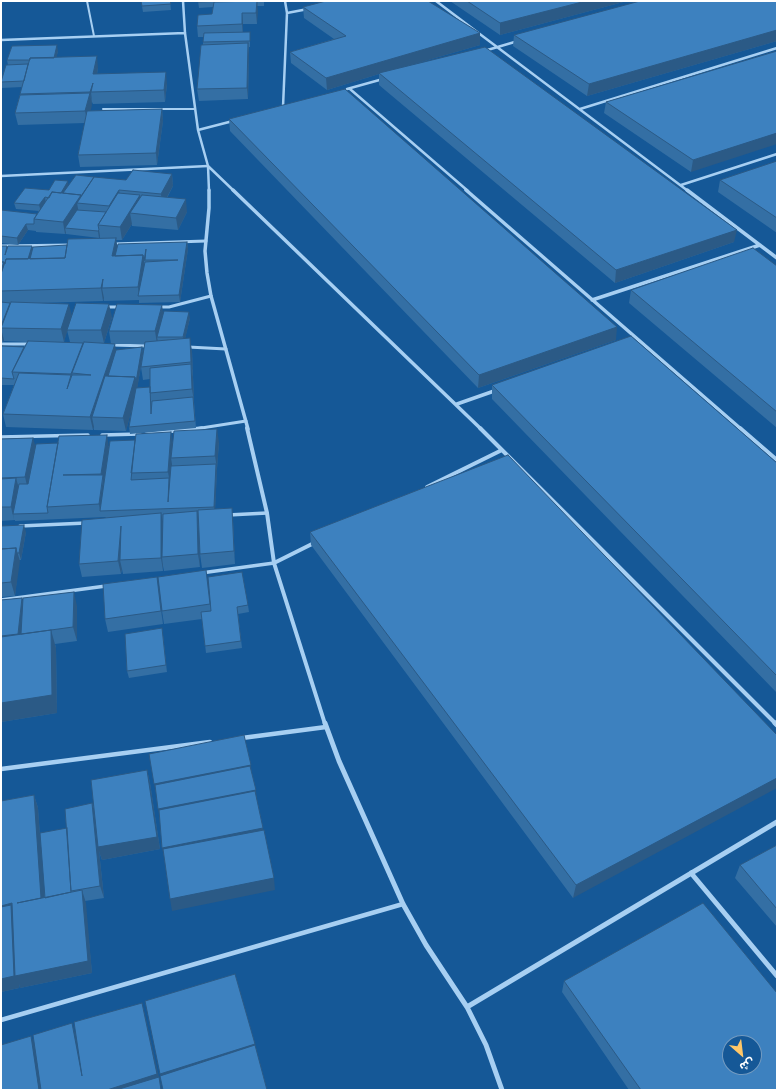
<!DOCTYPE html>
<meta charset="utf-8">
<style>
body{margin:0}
#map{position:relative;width:778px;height:1091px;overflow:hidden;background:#155897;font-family:"DM Sans","Noto Sans Arabic",sans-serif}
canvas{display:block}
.frame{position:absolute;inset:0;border:2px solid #fff;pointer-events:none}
.north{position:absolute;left:722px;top:1035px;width:40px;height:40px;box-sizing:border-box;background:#155897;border:1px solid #739bc1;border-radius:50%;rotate:152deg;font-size:11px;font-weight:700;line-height:16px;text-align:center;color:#fff}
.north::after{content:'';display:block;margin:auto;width:14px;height:18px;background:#ffc768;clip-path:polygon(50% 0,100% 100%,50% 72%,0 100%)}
</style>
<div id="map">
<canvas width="778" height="1091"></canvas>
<div class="frame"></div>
<div class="north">ش</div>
</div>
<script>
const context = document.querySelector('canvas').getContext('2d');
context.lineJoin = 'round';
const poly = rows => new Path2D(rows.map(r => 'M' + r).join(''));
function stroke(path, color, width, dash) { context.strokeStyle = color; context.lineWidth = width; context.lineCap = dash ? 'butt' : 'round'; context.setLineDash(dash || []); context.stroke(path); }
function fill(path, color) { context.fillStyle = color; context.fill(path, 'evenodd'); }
const service = poly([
 [87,1,94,36],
 [103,109,195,109]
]);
const pedestrianFar3 = poly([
 [1,176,208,166]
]);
const pedestrianFar2 = poly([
 [113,244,206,241],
 [1,246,71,245],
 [106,307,119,307],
 [158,307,169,307,211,296],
 [1,344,30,344],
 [112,345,148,346],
 [188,347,226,349],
 [195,429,246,421]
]);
const pedestrianFar1 = poly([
 [146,434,202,428],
 [102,435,140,434],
 [1,437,88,435],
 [228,515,267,513],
 [20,526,86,523],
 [201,573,274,563],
 [1,600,106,586]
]);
const pedestrian = poly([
 [242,738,326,727],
 [1,769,210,742],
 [1,1020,403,904]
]);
const minorFar3 = poly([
 [183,1,185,33,198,130,208,166,209,191],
 [436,1,688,191],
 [287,13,308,9],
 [1,40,185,33],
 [484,51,518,41],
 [347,89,383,79],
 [350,89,468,191],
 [283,107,287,13,285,1],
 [580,109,777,48],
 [198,130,233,121],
 [208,166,234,191],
 [681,185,777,154]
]);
const minorFar2 = poly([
 [209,190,209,208,205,251,207,273,211,296,248,429],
 [233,190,481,429],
 [466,190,741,429],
 [687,190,777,258],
 [592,300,760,245],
 [457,404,497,390]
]);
const minorFar1 = poly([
 [247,428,267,513,274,563,325,724],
 [480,428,776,724],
 [740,428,777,460],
 [427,487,502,450],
 [274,563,314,543]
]);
const minor = poly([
 [325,723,339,761,403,904,426,945,467,1007,486,1045,502,1090],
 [775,723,777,725],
 [691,873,777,976],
 [467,1007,777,822]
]);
const wall = poly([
 [170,1,171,10,143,12,142,6],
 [198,1,264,1,264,6,257,6,257,24,243,24,243,32,250,38,250,47,249,47,249,55,248,99,199,101,197,89,203,45,203,37,198,37,197,26,212,14,213,7,199,8],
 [450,1,627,1,500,35],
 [777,1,777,41,587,96,513,46,514,35],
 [303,7,480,33,480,45,404,67,734,242,615,283,379,85,379,74,327,90,291,63,290,52,334,39,304,18],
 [58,51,56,58,98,68,97,74,167,84,165,102,93,104,92,102,91,104,90,111,162,109,163,121,157,165,80,167,78,155,85,123,18,125,15,113,22,87,2,88,1,82,8,65,7,60],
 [777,51,691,172,604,113,606,102],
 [229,119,616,340,478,388,230,131],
 [777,161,777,233,718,192,720,180],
 [172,174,173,186,167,198,187,212,178,230,132,226,132,224,122,240,116,240,117,246,187,242,188,249,180,302,139,303,139,300,104,301,104,298,103,301,39,303,72,316,112,317,104,343,116,350,142,347,143,354,145,344,111,344,109,331,163,314,190,318,185,338,192,351,194,402,196,428,130,434,129,427,132,407,126,431,94,430,94,427,93,430,6,427,3,414,14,385,1,385,1,348,24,347,27,342,4,341,4,340,3,342,1,342,1,246,7,246,8,248,32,246,33,249,67,245,104,238,100,238,100,236,99,238,66,234,66,233,65,234,36,232,36,231,28,230,18,245,1,243,1,210,37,214,39,211,16,209,14,203,49,190,69,185,126,180],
 [67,330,70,342,64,342],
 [143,356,141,367,143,380,150,379,150,387,137,388],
 [777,266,777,428,629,303,631,290],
 [492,385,777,463,777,693,492,399],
 [1,439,36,447,109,446,173,442,219,442,217,469,215,509,233,521,235,564,202,568,200,554,199,535,200,567,164,571,163,566,163,571,123,574,122,569,121,574,82,577,79,564,106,517,15,521,15,520,1,521],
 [1,526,26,532,21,560,19,560,15,596,1,597],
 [310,532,777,735,573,898,311,545],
 [206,570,211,609,248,605,249,612,238,614,242,648,206,653,202,619,164,624,162,611],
 [159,590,163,624,108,632,105,619],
 [22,598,22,601,77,606,77,641,55,644,56,648,57,713,1,722,1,600],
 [163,635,167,672,129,678,127,671],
 [147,770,150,783,160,849,102,860,99,851,104,898,85,901,92,973,20,988,19,984,19,988,1,992,1,801,34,795,38,808,44,895,67,828,92,803,94,807],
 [777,845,777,927,735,878,740,865],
 [564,981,777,1090,629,1090,562,992]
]);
const shadedWall = poly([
 [257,1,258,12,257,24,256,13],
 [586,1,627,1,500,35,500,23],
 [242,13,243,24,243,36,242,24],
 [777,30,777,41,587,96,589,84],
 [480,33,480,45,380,74,379,73,379,74,327,90,326,78],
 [248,43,249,55,248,99,247,88],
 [57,45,58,51,55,65,54,59],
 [97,56,98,68,95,86,93,74],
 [166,72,167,84,165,102,164,90],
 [93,83,91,92,92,102,92,104,90,92],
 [90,93,92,105,88,123,85,111],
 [162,109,163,121,157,165,156,153],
 [777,133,777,144,691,172,693,160],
 [172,174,173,186,162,206,161,194],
 [68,181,69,188,57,199],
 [119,190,121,202,111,219,109,206],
 [81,195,82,203,77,203,79,214,65,228,66,233,65,234,63,222],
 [140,195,142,208,130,213,132,224,122,240,120,227],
 [45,197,46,204,41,212,39,205],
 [186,199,187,212,178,230,176,218],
 [26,224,28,230,18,245,17,238],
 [99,230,100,236,99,238,98,231],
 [737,230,734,242,615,283,616,270],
 [116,238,118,251,116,261,112,256],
 [187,242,188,249,180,302,179,295],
 [32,246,33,253,26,264],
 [143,255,145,268,139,296,138,287],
 [4,262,7,275,1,291,1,269],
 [103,279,102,288,104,298,103,301,101,288],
 [10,303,13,316,1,328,4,340,3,342,1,333,1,326],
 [69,304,72,316,64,342,61,329],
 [109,304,112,317,104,343,101,330],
 [162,305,164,318,157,337,158,342,157,344,155,331],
 [189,312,190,318,184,344,183,337],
 [617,327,616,340,478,388,479,375],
 [190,338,192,351,193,375,191,362],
 [83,343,86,356,72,373,75,385,74,387,71,374],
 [115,344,117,357,92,417,94,427,93,430,90,417],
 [142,347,143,354,137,390,126,431,123,418],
 [191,364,193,377,194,402,192,389],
 [217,429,219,442,217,469,215,456],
 [171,432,173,445,171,458,172,464,169,509,169,478,168,472],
 [107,435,109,448,100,511,99,504,103,480,101,474],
 [33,438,37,451,28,490,25,477],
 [216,464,217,471,215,514,214,507],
 [16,478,20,492,13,514,14,520,11,507],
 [232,508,233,521,235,564,234,551],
 [197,511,199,524,200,567,198,554],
 [161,513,164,526,162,557,163,566,163,571,161,558],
 [24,525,26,532,21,560,19,553],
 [121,526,120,560,122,569,121,574,118,561],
 [16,548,20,561,15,596,11,582],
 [157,577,159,590,163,624,161,611],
 [74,592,77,606,77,641,73,627],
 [22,598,25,612,23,640,18,634],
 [162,628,163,635,167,672,166,665],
 [51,630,56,648,57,713,1,722,1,703],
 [251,765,252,778,157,797,154,784],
 [147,770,150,783,160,849,102,860,99,851,104,898,100,886,92,803,96,815],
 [777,778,777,788,573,898,576,885],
 [256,790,257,803,161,822,158,809],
 [34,795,38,808,45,903,17,903],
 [263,828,265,841,165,861,162,848],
 [274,878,275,890,172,911,170,899],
 [82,890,86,903,92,973,20,988,19,984,19,988,1,992,1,906,12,903,17,916],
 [142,1003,145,1014,162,1090,107,1090],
 [72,1023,76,1035,82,1076],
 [31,1036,36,1047,42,1090,39,1090],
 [255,1044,257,1055,163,1086,160,1074]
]);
const building = poly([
 [141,1,170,1,171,4,142,6,141,1],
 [198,1,224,1,198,2,198,1],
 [257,1,256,13,242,13,242,24,197,26,198,15,212,14,214,2,257,1],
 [326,1,428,1,480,33,326,78,290,52,346,36,303,7,326,1],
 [467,1,586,1,500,23,467,1],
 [640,1,777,1,777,30,589,84,514,35,640,1],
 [250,32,250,41,203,42,204,33,250,32],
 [248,43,247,88,197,89,201,45,248,43],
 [57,45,54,58,30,58,30,60,7,60,12,46,57,45],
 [485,47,737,230,616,270,379,73,485,47],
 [777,51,777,133,693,160,606,102,777,51],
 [97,56,93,74,166,72,164,90,91,92,93,83,90,92,20,94,30,58,97,56],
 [28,64,24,81,1,82,6,65,28,64],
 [345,89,617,327,479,375,229,119,345,89],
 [90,93,85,111,15,113,20,95,90,93],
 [162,109,156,153,78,155,87,111,162,109],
 [777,161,777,218,720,180,777,161],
 [133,170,172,174,161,194,119,190,109,206,77,203,94,177,126,180,133,170],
 [76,175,94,177,81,196,81,195,63,193,76,175],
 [55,180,68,181,61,193,52,192,49,198,45,197,39,205,14,203,25,188,49,190,55,180],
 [52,192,81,195,63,222,34,219,52,192],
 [118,193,140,195,120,227,98,225,118,193],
 [142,195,186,199,176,218,130,213,142,195],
 [1,210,37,214,34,219,34,224,26,224,17,238,1,236,1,210],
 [77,210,106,212,98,225,99,230,98,231,65,228,77,210],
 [116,238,112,256,143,255,138,287,102,288,103,279,101,288,1,291,1,274,6,259,65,258,68,239,116,238],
 [187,242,179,295,138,296,145,262,178,260,145,260,146,249,144,261,143,255,115,256,118,244,187,242],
 [67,245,65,258,30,259,33,247,67,245],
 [1,246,7,246,5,255,8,246,32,246,28,259,6,259,5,264,4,262,1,262,1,246],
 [753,248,777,266,777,412,631,290,753,248],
 [1,262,4,262,1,270,1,262],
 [1,302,10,303,1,326,1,302],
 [11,302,69,304,61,329,1,328,11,302],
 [76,303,109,304,101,330,67,330,76,303],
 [117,304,162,305,155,331,109,331,117,304],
 [164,311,189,312,183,337,157,337,164,311],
 [631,336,777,463,777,676,492,385,631,336],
 [190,338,191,362,141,367,145,342,190,338],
 [28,341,83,343,71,374,12,372,28,341],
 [84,342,115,344,90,417,3,414,19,373,71,375,67,389,72,375,91,375,72,373,84,342],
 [2,346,24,347,12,372,14,379,1,378,1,348,2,346],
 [142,347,136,382,135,377,108,376,116,350,142,347],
 [191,364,192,389,150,393,150,368,191,364],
 [105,376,135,377,123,418,92,417,105,376],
 [150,387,151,414,152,401,193,397,195,421,129,427,136,388,150,387],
 [217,429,215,456,171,458,174,431,217,429],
 [171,432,168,472,131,473,136,434,171,432],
 [107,435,101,474,63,475,103,475,99,504,47,507,59,436,107,435],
 [33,438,25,477,1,478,1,439,33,438],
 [135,440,131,480,169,478,168,502,171,466,216,464,214,507,100,511,110,441,135,440],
 [58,443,47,507,48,513,13,514,19,484,28,484,36,444,58,443],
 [508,455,777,735,777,778,576,885,310,532,508,455],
 [16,478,11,507,1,507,1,479,16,478],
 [232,508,234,551,200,554,198,510,232,508],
 [197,511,198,554,162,557,163,514,197,511],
 [161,513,161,558,120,560,121,526,118,561,79,564,82,520,161,513],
 [24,525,19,553,17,553,16,548,1,549,1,526,24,525],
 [16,548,11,582,1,583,1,549,16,548],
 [206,570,210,604,162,611,158,577,206,570],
 [242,572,248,605,237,607,241,641,205,646,201,612,211,611,208,577,242,572],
 [157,577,161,611,105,619,103,584,157,577],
 [74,592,73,627,51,630,21,634,23,598,74,592],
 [22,598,18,634,1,636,1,600,22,598],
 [162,628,166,665,127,671,125,634,162,628],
 [51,630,52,695,1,703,1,637,51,630],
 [244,735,251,765,154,784,149,754,244,735],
 [250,766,256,790,158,809,155,785,250,766],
 [147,770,157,837,98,847,91,780,147,770],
 [255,791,263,828,162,848,159,810,255,791],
 [34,795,41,898,17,903,82,890,88,961,15,976,12,903,1,906,1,801,34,795],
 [92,803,100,886,71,891,65,809,92,803],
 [67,828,71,892,45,898,40,833,67,828],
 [264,830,274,878,170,899,163,849,264,830],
 [777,845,777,909,740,865,777,845],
 [703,903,777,993,777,1090,641,1090,564,981,703,903],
 [730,1043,754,1043,754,1067,730,1067,730,1043],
 [11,905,14,976,1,979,1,907,11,905],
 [235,974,255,1044,160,1074,145,1001,235,974],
 [142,1003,157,1074,107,1090,41,1090,33,1035,72,1023,82,1076,74,1022,142,1003],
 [31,1036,39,1090,1,1090,1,1045,31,1036],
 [255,1045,267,1090,163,1090,160,1076,255,1045],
 [159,1077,161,1090,116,1090,159,1077]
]);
stroke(service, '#a7cff2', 2);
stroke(pedestrianFar3, '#a7cff2', 2.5);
stroke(pedestrianFar2, '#a7cff2', 3);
stroke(pedestrianFar1, '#a7cff2', 3.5);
stroke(pedestrian, '#a7cff2', 4.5);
stroke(minorFar3, '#a7cff2', 2.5);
stroke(minorFar2, '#a7cff2', 3.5);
stroke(minorFar1, '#a7cff2', 4);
stroke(minor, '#a7cff2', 5);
fill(wall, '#346fa4');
fill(shadedWall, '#2b5a86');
fill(building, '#3d81bf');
stroke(building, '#2b5a86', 1);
</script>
